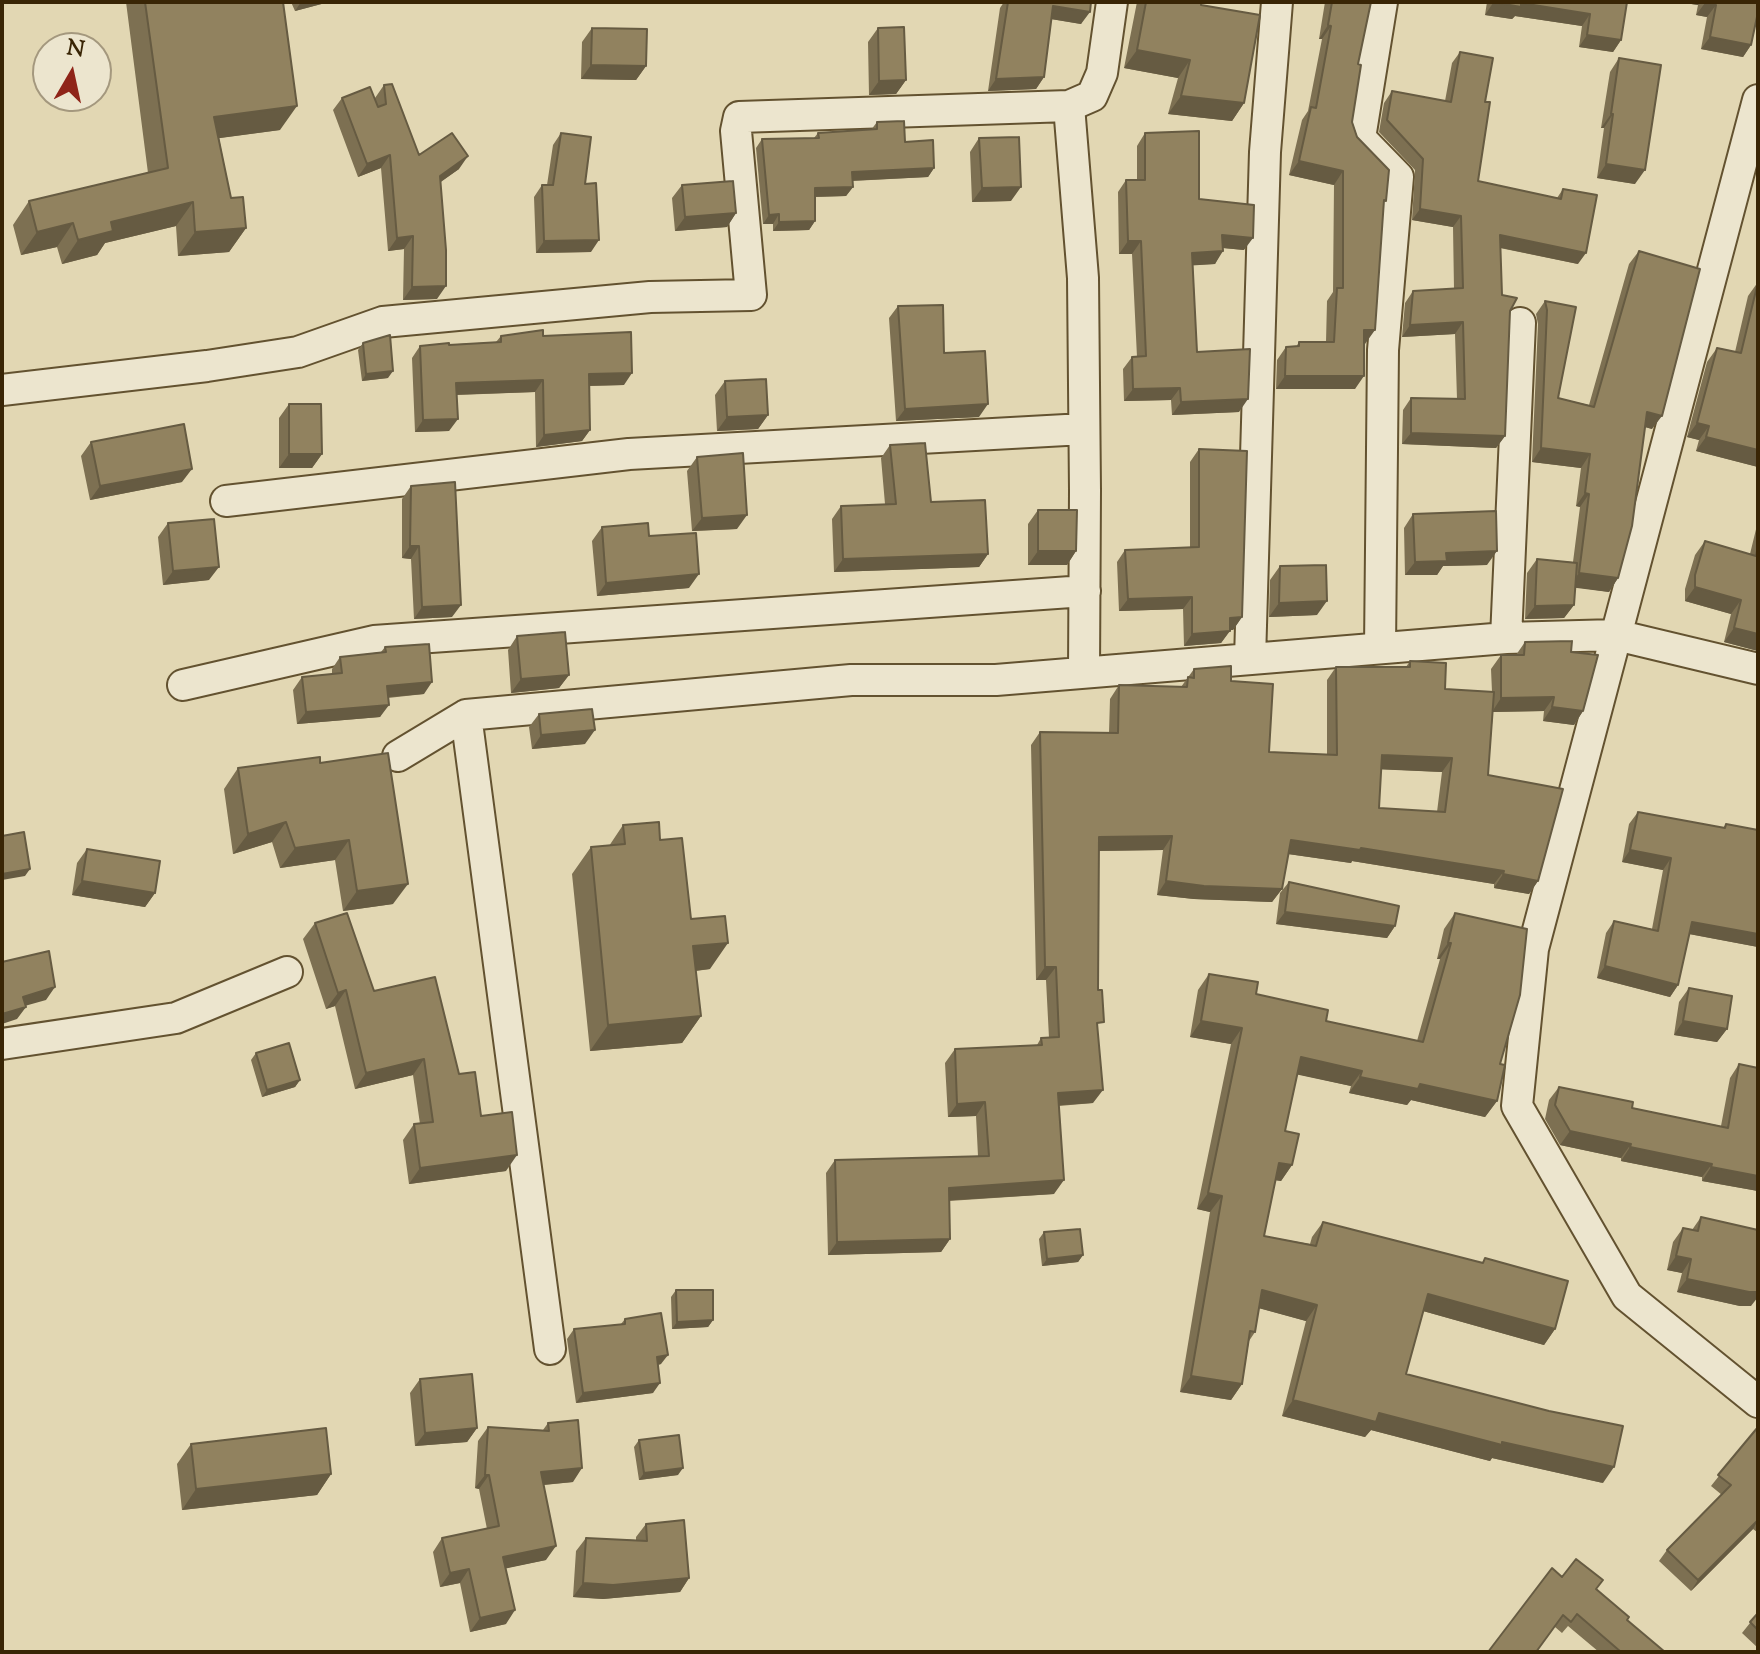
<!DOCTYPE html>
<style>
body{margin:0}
#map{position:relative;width:1760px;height:1654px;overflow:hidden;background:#e2d7b3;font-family:"Sorts Mill Goudy",serif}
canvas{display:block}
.frame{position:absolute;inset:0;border:4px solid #392505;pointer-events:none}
.north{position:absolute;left:32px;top:32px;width:80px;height:80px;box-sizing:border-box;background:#ece5ce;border:2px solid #a4987e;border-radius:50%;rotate:9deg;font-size:22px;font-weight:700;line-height:32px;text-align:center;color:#392505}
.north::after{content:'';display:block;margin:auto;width:28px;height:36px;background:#8f2418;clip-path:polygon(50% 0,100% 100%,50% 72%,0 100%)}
</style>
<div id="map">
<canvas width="1760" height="1654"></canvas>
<div class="frame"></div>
<div class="north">N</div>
</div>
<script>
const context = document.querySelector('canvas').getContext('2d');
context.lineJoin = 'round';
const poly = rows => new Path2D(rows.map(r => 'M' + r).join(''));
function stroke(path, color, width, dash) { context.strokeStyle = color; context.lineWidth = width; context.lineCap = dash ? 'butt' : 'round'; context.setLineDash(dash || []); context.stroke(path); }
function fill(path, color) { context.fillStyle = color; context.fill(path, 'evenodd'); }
const minor = poly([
 [1758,100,1533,949,1517,1106,1627,1296,1758,1402],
 [1069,106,1083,278,1085,491,1084,672],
 [2,390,207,366,298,352,383,322,650,297,751,295,736,131,739,117,1069,106,1092,96,1102,73,1112,2],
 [226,501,629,454,1084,429],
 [1506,638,1520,323],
 [1380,648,1383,350,1398,177,1360,138,1382,2],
 [1250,659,1265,152,1277,2],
 [183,685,374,641,1085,591],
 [466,715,550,1349],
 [398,756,466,715,851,680,996,680,1506,638,1616,635,1758,669],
 [2,1044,176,1018,287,972]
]);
const wall = poly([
 [126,2,283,2,280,130,219,138,231,198,246,228,229,252,178,256,176,226,105,243,97,255,62,264,57,247,21,255,13,225,29,201,148,173],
 [291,2,329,2,295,11],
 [1004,2,1091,2,1081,24,1051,19,1044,77,1036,89,988,91,1000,8],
 [1137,2,1201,2,1201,5,1244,103,1232,121,1168,114,1178,78,1124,68],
 [1325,2,1371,2,1358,64,1352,122,1383,205,1365,344,1364,344,1355,389,1276,389,1277,360,1286,347,1296,347,1299,342,1326,342,1327,301,1333,292,1334,185,1289,175,1302,120,1308,111,1322,39,1319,39],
 [1487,2,1627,2,1621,40,1613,52,1579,47,1582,26,1515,16,1512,19,1485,15],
 [1678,2,1758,2,1758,25,1755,25,1751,45,1743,57,1701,49,1707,17,1696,15,1698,5],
 [592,28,646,66,636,80,581,79,582,42],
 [878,28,906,80,896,94,869,95,868,42],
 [1460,52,1485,102,1478,181,1557,198,1563,189,1578,264,1500,248,1502,295,1510,311,1505,436,1496,448,1402,444,1403,410,1411,398,1457,399,1455,334,1402,337,1405,303,1413,291,1454,289,1453,227,1412,220,1415,170,1379,132,1384,103,1392,91,1445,101,1452,63],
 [1619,58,1635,184,1597,178,1604,128,1601,128,1610,72],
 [384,85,419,155,459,169,440,182,437,299,403,300,404,249,388,251,381,168,358,177,333,110,342,98,375,101,375,98],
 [877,122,905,142,934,168,928,177,852,181,853,187,846,196,815,197,815,221,809,230,773,231,773,224,763,224,756,148,762,139,814,138,818,133,871,130],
 [561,133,591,252,536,253,534,197,542,185,547,185,553,145],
 [1145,133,1199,199,1244,250,1223,248,1215,264,1193,265,1197,352,1239,412,1172,415,1171,400,1124,401,1123,369,1132,357,1137,357,1132,254,1119,254,1118,192,1126,180,1137,180,1137,146],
 [979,138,1011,201,972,202,970,152],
 [682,185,736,213,727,227,675,231,672,198],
 [1639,251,1652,429,1645,427,1618,578,1609,592,1575,587,1574,605,1564,618,1525,619,1527,573,1537,559,1573,562,1580,507,1576,506,1581,468,1532,462,1538,324,1536,314,1545,301,1576,307,1558,398,1589,405,1629,264],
 [1758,282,1758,467,1696,451,1699,440,1687,437,1707,362,1717,348,1735,352,1748,296],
 [898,306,944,353,979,417,896,421,889,318],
 [501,336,543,336,624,385,589,386,590,430,582,441,536,447,535,392,457,395,449,431,415,432,412,358,420,346,496,342],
 [363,343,388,378,362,381,358,350],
 [725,381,768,415,758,429,717,431,715,395],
 [289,404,322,454,312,468,279,468,279,418],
 [91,442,182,482,90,500,81,456],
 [890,445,931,502,988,554,979,567,834,572,832,519,841,506,885,504,881,458],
 [1199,449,1242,617,1233,630,1230,630,1221,643,1184,646,1183,609,1119,611,1117,562,1125,550,1190,547,1190,462],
 [697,457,737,529,692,531,687,471],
 [411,486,452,617,414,619,411,559,402,558,402,499],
 [1038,510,1076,551,1067,565,1028,565,1028,524],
 [1413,514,1487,565,1443,566,1437,575,1405,575,1404,528],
 [1758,521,1758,651,1724,642,1731,614,1685,601,1685,589,1695,555,1705,541,1750,554],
 [168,523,209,580,163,585,158,537],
 [602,527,649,536,689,588,597,596,592,541],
 [1280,566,1317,615,1269,617,1270,580],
 [517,636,569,675,559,688,511,693,508,650],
 [1525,642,1571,652,1583,711,1574,725,1543,721,1544,711,1493,712,1488,775,1538,881,1529,894,1494,888,1494,884,1352,861,1351,863,1288,854,1282,889,1272,902,1194,899,1157,895,1163,850,1099,851,1098,1031,1093,1103,1059,1106,1054,1194,949,1201,950,1239,941,1252,828,1255,826,1173,835,1160,978,1156,976,1116,948,1117,945,1063,955,1049,1037,1045,1041,1038,1049,1038,1046,980,1036,980,1031,745,1040,732,1109,733,1110,699,1119,685,1181,687,1194,669,1231,681,1269,752,1327,755,1327,680,1336,667,1406,667,1410,661,1445,689,1492,692,1491,669,1501,655,1516,655],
 [1381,769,1442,772,1437,812,1379,808],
 [385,647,424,694,388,698,380,717,297,724,293,690,302,677,332,674,332,669,340,657,381,652],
 [539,714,585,744,532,749,529,727],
 [320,763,393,904,343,911,335,860,280,868,272,842,233,854,224,789,238,768],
 [1638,812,1723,828,1726,824,1758,947,1689,934,1678,985,1670,997,1597,978,1606,933,1614,921,1652,929,1663,870,1622,862,1629,824],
 [623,825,660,840,710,969,696,971,701,1016,682,1043,590,1051,572,874,591,847,609,846],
 [87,849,155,893,145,907,72,895,77,863],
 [1289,882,1395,926,1387,938,1276,924,1280,893],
 [1455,913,1500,1064,1497,1101,1485,1117,1411,1100,1407,1105,1349,1093,1351,1086,1297,1074,1285,1131,1292,1165,1281,1181,1275,1180,1264,1236,1310,1244,1312,1237,1323,1222,1482,1263,1485,1258,1555,1329,1544,1345,1423,1311,1406,1374,1603,1483,1492,1458,1490,1461,1371,1430,1365,1437,1282,1416,1306,1321,1259,1308,1255,1332,1249,1341,1242,1384,1231,1400,1180,1392,1210,1212,1197,1209,1231,1044,1190,1037,1198,990,1209,974,1256,994,1326,1021,1417,1041,1440,959,1437,959,1444,929],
 [315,923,374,991,459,1074,481,1116,506,1171,409,1184,403,1140,414,1124,420,1124,413,1075,355,1089,335,1006,326,1009,303,939],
 [1689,988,1727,1029,1717,1042,1674,1035,1679,1002],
 [256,1053,300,1080,295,1087,262,1097,251,1060],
 [1739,1064,1758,1191,1702,1181,1702,1177,1621,1161,1621,1158,1560,1145,1545,1119,1549,1100,1559,1087,1632,1108,1721,1126,1730,1078],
 [1701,1217,1751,1306,1740,1306,1677,1292,1682,1273,1667,1270,1673,1242,1683,1228,1692,1230],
 [1044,1232,1083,1255,1078,1262,1042,1266,1039,1239],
 [676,1290,713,1320,708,1327,672,1329,671,1297],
 [625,1319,661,1364,658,1365,653,1393,576,1403,567,1339,574,1329,621,1324],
 [420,1379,477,1428,467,1442,415,1446,410,1393],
 [548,1423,573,1482,544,1485,546,1560,506,1568,506,1624,470,1632,460,1583,440,1587,433,1552,442,1538,487,1529,479,1489,475,1488,478,1441,488,1427,543,1430],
 [1758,1427,1758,1530,1757,1532,1753,1529,1691,1591,1659,1561,1667,1550,1722,1495,1711,1486],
 [639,1440,678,1475,639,1480,634,1447],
 [191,1444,331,1474,317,1495,182,1510,177,1464],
 [646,1524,689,1578,680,1592,603,1599,573,1597,576,1551,586,1538,636,1540,636,1537],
 [1562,1577,1597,1589,1627,1620,1665,1652,1599,1652,1568,1626,1562,1633,1555,1627],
 [1758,1613,1758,1648,1742,1633]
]);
const shadedWall = poly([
 [301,2,329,2,295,11],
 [1678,2,1700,2,1698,5],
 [1493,3,1521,3,1590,14,1582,26,1515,16,1512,19,1485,15],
 [1705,3,1716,5,1707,17,1696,15],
 [1053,6,1090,12,1081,24,1045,18],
 [1328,25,1331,26,1322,39,1319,39],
 [1587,35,1621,40,1613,52,1579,47],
 [1710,37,1751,45,1743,57,1701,49],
 [1137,50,1190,60,1178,78,1124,68],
 [591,65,646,66,636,80,581,79],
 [1044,77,1036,89,988,91,996,79],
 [906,80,896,94,869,95,879,81],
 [1181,96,1244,103,1232,121,1168,114],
 [297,106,280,130,198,141,214,117],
 [1611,114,1613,114,1604,128,1601,128],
 [390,155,381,168,358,177,367,164],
 [468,156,459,169,431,189,440,176],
 [1299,161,1343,171,1334,185,1289,175],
 [1606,164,1645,170,1635,184,1597,178],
 [934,168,928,177,846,181,852,172],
 [853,187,846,196,808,197,815,188],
 [1021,187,1011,201,972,202,982,188],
 [193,202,176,226,105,243,97,255,62,264,78,240,111,222],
 [1420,209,1461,216,1453,227,1412,220],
 [736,213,727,227,675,231,685,217],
 [779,214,773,224,763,224,769,215],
 [815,221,809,230,773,231,779,222],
 [73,223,57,247,21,255,37,232],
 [246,228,229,252,178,256,195,232],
 [1222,235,1253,238,1244,250,1213,247],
 [1500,235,1586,253,1578,264,1492,246],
 [413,236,404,249,388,251,397,238],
 [599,240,591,252,536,253,544,241],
 [1128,241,1141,241,1132,254,1119,254],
 [1223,251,1215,264,1184,266,1192,253],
 [446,286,437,299,403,300,412,287],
 [1463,322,1455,334,1402,337,1410,325],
 [1364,330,1375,330,1365,344,1355,343],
 [393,371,388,378,362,381,366,374],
 [632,373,624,385,580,386,589,374],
 [1285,376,1364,376,1355,389,1276,389],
 [543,380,535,392,448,395,456,383],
 [1180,388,1171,400,1124,401,1133,389],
 [1248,399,1239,412,1172,415,1181,402],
 [988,404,979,417,896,421,905,409],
 [1647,412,1662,416,1652,429,1638,425],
 [768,415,758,429,717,431,727,417],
 [458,419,449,431,415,432,423,420],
 [1697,423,1709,426,1699,440,1687,437],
 [590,430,582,441,536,447,544,435],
 [1411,433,1505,436,1496,448,1402,444],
 [1706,437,1758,450,1758,467,1696,451],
 [1541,448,1590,454,1581,468,1532,462],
 [289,454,322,454,312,468,279,468],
 [192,469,182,482,90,500,100,486],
 [1585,493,1589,494,1580,507,1576,506],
 [747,515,737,529,692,531,702,518],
 [410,546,419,546,411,559,402,558],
 [1038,551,1076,551,1067,565,1028,565],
 [1497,551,1487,565,1443,566,1437,575,1405,575,1415,562,1446,553],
 [988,554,979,567,834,572,843,559],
 [219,567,209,580,163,585,173,571],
 [1579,573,1618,578,1609,592,1569,587],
 [699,574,689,588,597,596,606,583],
 [1695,587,1741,600,1731,614,1685,601],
 [1192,597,1183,609,1119,611,1128,599],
 [1327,601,1317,615,1269,617,1279,603],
 [461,605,452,617,414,619,422,607],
 [1574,605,1564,618,1525,619,1535,606],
 [1242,617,1233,630,1221,630,1230,618],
 [1734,628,1758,634,1758,651,1724,642],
 [1230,631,1221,643,1184,646,1192,634],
 [569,675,559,688,511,693,521,679],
 [432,682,424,694,378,698,387,686],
 [1554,697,1544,711,1492,712,1501,698],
 [389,705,380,717,297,724,306,712],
 [1552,707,1583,711,1574,725,1543,721],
 [595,730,585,744,532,749,541,735],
 [1382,755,1452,758,1442,772,1372,769],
 [286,822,272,842,233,854,248,834],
 [1172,836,1163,850,1090,851,1099,837],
 [349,840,335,860,280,868,295,848],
 [1291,840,1361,848,1504,871,1494,884,1352,861,1351,863,1281,853],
 [1630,850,1671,858,1663,870,1622,862],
 [30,869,25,876,2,880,2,874],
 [1503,874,1538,881,1529,894,1494,888],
 [82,881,155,893,145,907,72,895],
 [1166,881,1282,889,1272,902,1194,899,1157,895],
 [408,884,393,904,343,911,357,891],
 [1285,912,1395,926,1387,938,1276,924],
 [1692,922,1758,934,1758,947,1684,933],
 [728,943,710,969,675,973,693,946],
 [1448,943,1451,943,1440,959,1437,959],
 [1605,966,1678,985,1670,997,1597,978],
 [1045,967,1056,967,1046,980,1036,980],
 [55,987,46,1000,14,1009,23,997],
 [346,990,335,1006,326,1009,338,993],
 [26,1007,17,1019,2,1024,2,1014],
 [701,1016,682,1043,590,1051,608,1025],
 [1201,1021,1242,1028,1231,1044,1190,1037],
 [1683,1021,1727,1029,1717,1042,1674,1035],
 [1301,1057,1362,1071,1351,1086,1290,1073],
 [424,1059,413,1075,355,1089,366,1073],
 [1360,1077,1420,1084,1497,1101,1485,1117,1411,1100,1407,1105,1349,1093],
 [300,1080,295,1087,262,1097,267,1090],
 [1103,1090,1093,1103,1048,1106,1058,1093],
 [985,1102,976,1116,948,1117,957,1104],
 [1570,1131,1631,1144,1621,1158,1560,1145],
 [1630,1147,1712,1164,1702,1177,1621,1161],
 [517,1155,506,1171,409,1184,420,1168],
 [1279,1163,1292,1165,1281,1181,1267,1179],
 [1711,1167,1758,1176,1758,1191,1702,1181],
 [1064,1180,1054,1194,939,1201,949,1188],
 [1208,1193,1222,1196,1210,1212,1197,1209],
 [950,1239,941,1252,828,1255,837,1242],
 [1083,1255,1078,1262,1042,1266,1047,1259],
 [1676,1256,1691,1259,1682,1273,1667,1270],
 [1687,1279,1758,1292,1758,1297,1751,1306,1740,1306,1677,1292],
 [1262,1290,1317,1305,1306,1321,1251,1306],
 [1428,1294,1555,1329,1544,1345,1416,1309],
 [713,1320,708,1327,672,1329,677,1322],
 [668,1355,661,1364,651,1366,657,1357],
 [1191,1376,1242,1384,1231,1400,1180,1392],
 [660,1383,653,1393,576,1403,583,1393],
 [1293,1400,1379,1413,1614,1467,1603,1483,1492,1458,1490,1461,1371,1430,1365,1437,1282,1416],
 [477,1428,467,1442,415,1446,425,1433],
 [582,1468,573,1482,531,1486,541,1472],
 [683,1468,678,1475,639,1480,644,1473],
 [331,1474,317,1495,182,1510,196,1489],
 [485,1475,489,1475,479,1489,475,1488],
 [1758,1520,1753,1529,1691,1591,1698,1580],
 [556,1546,546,1560,494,1571,503,1557],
 [469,1569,460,1583,440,1587,450,1573],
 [689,1578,680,1592,603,1599,573,1597,583,1583],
 [515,1610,506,1624,470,1632,480,1618]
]);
const building = poly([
 [145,2,283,2,297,106,214,117,231,198,243,197,246,228,195,232,193,202,111,222,113,231,78,240,73,223,37,232,29,201,168,168,145,2],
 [1008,2,1091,2,1090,12,1053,6,1044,77,996,79,1008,2],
 [1146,2,1201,2,1201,5,1260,15,1244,103,1181,96,1190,60,1137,50,1146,2],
 [1332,2,1371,2,1358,64,1361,65,1352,122,1357,137,1389,170,1386,201,1384,200,1375,330,1364,330,1364,376,1285,376,1286,347,1299,346,1299,342,1334,342,1337,288,1343,288,1343,171,1299,161,1311,107,1316,108,1331,26,1328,25,1332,2],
 [1493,2,1627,2,1621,40,1587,35,1590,14,1521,3,1521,7,1493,2],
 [1705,2,1758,2,1758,12,1751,45,1710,37,1716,5,1705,3,1705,2],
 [904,27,906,80,879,81,878,28,904,27],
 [592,28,647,29,646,66,591,65,592,28],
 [1460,52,1493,58,1485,102,1490,102,1478,181,1561,199,1563,189,1597,195,1586,253,1500,235,1502,295,1517,298,1510,311,1505,436,1411,433,1411,398,1465,399,1463,322,1410,325,1413,291,1463,288,1461,216,1420,209,1423,159,1387,120,1392,91,1451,102,1460,52],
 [1619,58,1661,65,1645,170,1606,164,1613,114,1611,114,1619,58],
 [392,84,419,155,452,133,468,156,440,176,446,250,446,286,412,287,413,236,397,238,390,155,367,164,342,98,370,87,378,107,386,104,384,85,392,84],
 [904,121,905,142,933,140,934,168,852,172,853,187,815,188,815,221,779,222,779,214,769,215,762,139,819,138,818,133,877,129,877,122,904,121],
 [1199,131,1199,199,1254,205,1253,238,1222,235,1223,251,1192,253,1197,352,1250,349,1248,399,1181,402,1180,388,1133,389,1132,357,1146,356,1141,241,1128,241,1126,180,1145,180,1145,133,1199,131],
 [561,133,591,137,585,184,596,183,599,240,544,241,542,185,553,185,561,133],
 [1019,137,1021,187,982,188,979,138,1019,137],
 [733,181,736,213,685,217,682,185,733,181],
 [1639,251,1700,269,1662,416,1647,412,1632,526,1618,578,1579,573,1589,494,1585,493,1590,454,1541,448,1547,310,1545,301,1576,307,1558,398,1594,407,1639,251],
 [1758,282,1758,450,1706,437,1709,426,1697,423,1717,348,1741,353,1758,282],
 [943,305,944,353,985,351,988,404,905,409,898,306,943,305],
 [543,330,543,336,631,332,632,373,589,374,590,430,544,435,543,380,456,383,458,419,423,420,420,346,449,343,449,345,501,342,501,336,543,330],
 [390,335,393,371,366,374,363,343,390,335],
 [766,379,768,415,727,417,725,381,766,379],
 [289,404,321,404,322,454,289,454,289,404],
 [184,424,192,469,100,486,91,442,184,424],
 [925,443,931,502,985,500,988,554,843,559,841,506,896,504,890,445,925,443],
 [1199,449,1247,451,1242,617,1230,618,1230,631,1192,634,1192,597,1128,599,1125,550,1199,547,1199,449],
 [743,453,747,515,702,518,697,457,743,453],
 [455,482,461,605,422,607,419,546,410,546,411,486,455,482],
 [1038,510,1077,510,1076,551,1038,551,1038,510],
 [1496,511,1497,551,1446,553,1447,561,1415,562,1413,514,1496,511],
 [214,519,219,567,173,571,168,523,214,519],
 [648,523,649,536,696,533,699,574,606,583,602,527,648,523],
 [1705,541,1756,556,1758,546,1758,634,1734,628,1741,600,1695,587,1695,575,1705,541],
 [1537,559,1577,563,1574,605,1535,606,1537,559],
 [1326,565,1327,601,1279,603,1280,566,1326,565],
 [565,632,569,675,521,679,517,636,565,632],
 [1572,641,1571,652,1598,655,1583,711,1552,707,1554,697,1501,698,1501,655,1524,655,1525,642,1572,641],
 [429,644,432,682,387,686,389,705,306,712,302,677,342,673,340,657,386,652,385,647,429,644],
 [1410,661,1446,663,1445,689,1494,692,1488,775,1563,789,1538,881,1503,874,1504,871,1361,848,1360,850,1291,840,1282,889,1204,886,1166,881,1172,836,1099,837,1098,990,1102,990,1104,1022,1097,1023,1103,1090,1058,1093,1064,1180,949,1188,950,1239,837,1242,835,1160,989,1156,985,1102,957,1104,955,1049,1042,1045,1041,1038,1059,1037,1056,967,1045,967,1040,732,1118,733,1119,685,1187,687,1188,677,1194,678,1194,669,1231,666,1231,681,1273,684,1269,752,1337,755,1336,667,1410,667,1410,661],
 [1382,755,1452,758,1445,812,1379,808,1382,755],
 [592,709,595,730,541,735,539,714,592,709],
 [388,753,408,884,357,891,349,840,295,848,286,822,248,834,238,768,320,757,320,763,388,753],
 [1638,812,1725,828,1726,824,1758,830,1758,934,1692,922,1678,985,1605,966,1614,921,1658,931,1671,858,1630,850,1638,812],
 [659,822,660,840,682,838,691,919,725,916,728,943,693,946,701,1016,608,1025,591,847,625,844,623,825,659,822],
 [24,832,30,869,2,874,2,836,24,832],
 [87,849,160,861,155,893,82,881,87,849],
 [1289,882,1399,906,1395,926,1285,912,1289,882],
 [347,913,374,991,435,977,459,1074,475,1072,481,1116,512,1112,517,1155,420,1168,414,1124,433,1122,424,1059,366,1073,346,990,338,993,315,923,347,913],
 [1455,913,1527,929,1520,995,1500,1064,1505,1065,1497,1101,1420,1084,1418,1089,1360,1077,1362,1071,1301,1057,1285,1131,1299,1134,1292,1165,1279,1163,1264,1236,1316,1246,1323,1222,1483,1263,1485,1258,1568,1281,1555,1329,1428,1294,1406,1374,1549,1411,1623,1426,1614,1467,1502,1442,1502,1445,1379,1413,1376,1422,1293,1400,1317,1305,1262,1290,1255,1332,1250,1331,1242,1384,1191,1376,1222,1196,1208,1193,1242,1028,1201,1021,1209,974,1258,982,1256,994,1328,1010,1326,1021,1423,1042,1451,943,1448,943,1455,913],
 [49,951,55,987,23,997,26,1007,2,1014,2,962,49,951],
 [1689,988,1732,996,1727,1029,1683,1021,1689,988],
 [289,1043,300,1080,267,1090,256,1053,289,1043],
 [1739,1064,1758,1068,1758,1176,1711,1167,1712,1164,1630,1147,1631,1144,1570,1131,1555,1105,1559,1087,1633,1102,1632,1108,1728,1128,1739,1064],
 [1701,1217,1758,1230,1758,1292,1749,1292,1687,1279,1691,1259,1676,1256,1683,1228,1698,1231,1701,1217],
 [1080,1229,1083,1255,1047,1259,1044,1232,1080,1229],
 [676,1290,713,1290,713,1320,677,1322,676,1290],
 [661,1313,668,1355,657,1357,660,1383,583,1393,574,1329,625,1324,625,1319,661,1313],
 [472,1374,477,1428,425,1433,420,1379,472,1374],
 [578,1420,582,1468,541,1472,556,1546,503,1557,515,1610,480,1618,469,1569,450,1573,442,1538,499,1526,489,1475,485,1475,488,1427,549,1431,548,1423,578,1420],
 [1758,1427,1758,1520,1698,1580,1667,1550,1731,1485,1718,1475,1758,1427],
 [326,1428,331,1474,196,1489,191,1444,326,1428],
 [679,1435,683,1468,644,1473,639,1440,679,1435],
 [684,1520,689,1578,613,1585,583,1583,586,1538,647,1541,646,1524,684,1520],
 [1576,1559,1603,1580,1596,1589,1629,1617,1627,1620,1665,1652,1621,1652,1577,1614,1571,1622,1563,1615,1536,1652,1488,1652,1552,1568,1562,1577,1576,1559],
 [1758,1613,1758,1630,1750,1622,1758,1613]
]);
stroke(minor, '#635230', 34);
stroke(minor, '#ece5ce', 30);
fill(wall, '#7d7052');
fill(shadedWall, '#665b42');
fill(building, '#91825f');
stroke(building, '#665b42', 2);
</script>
